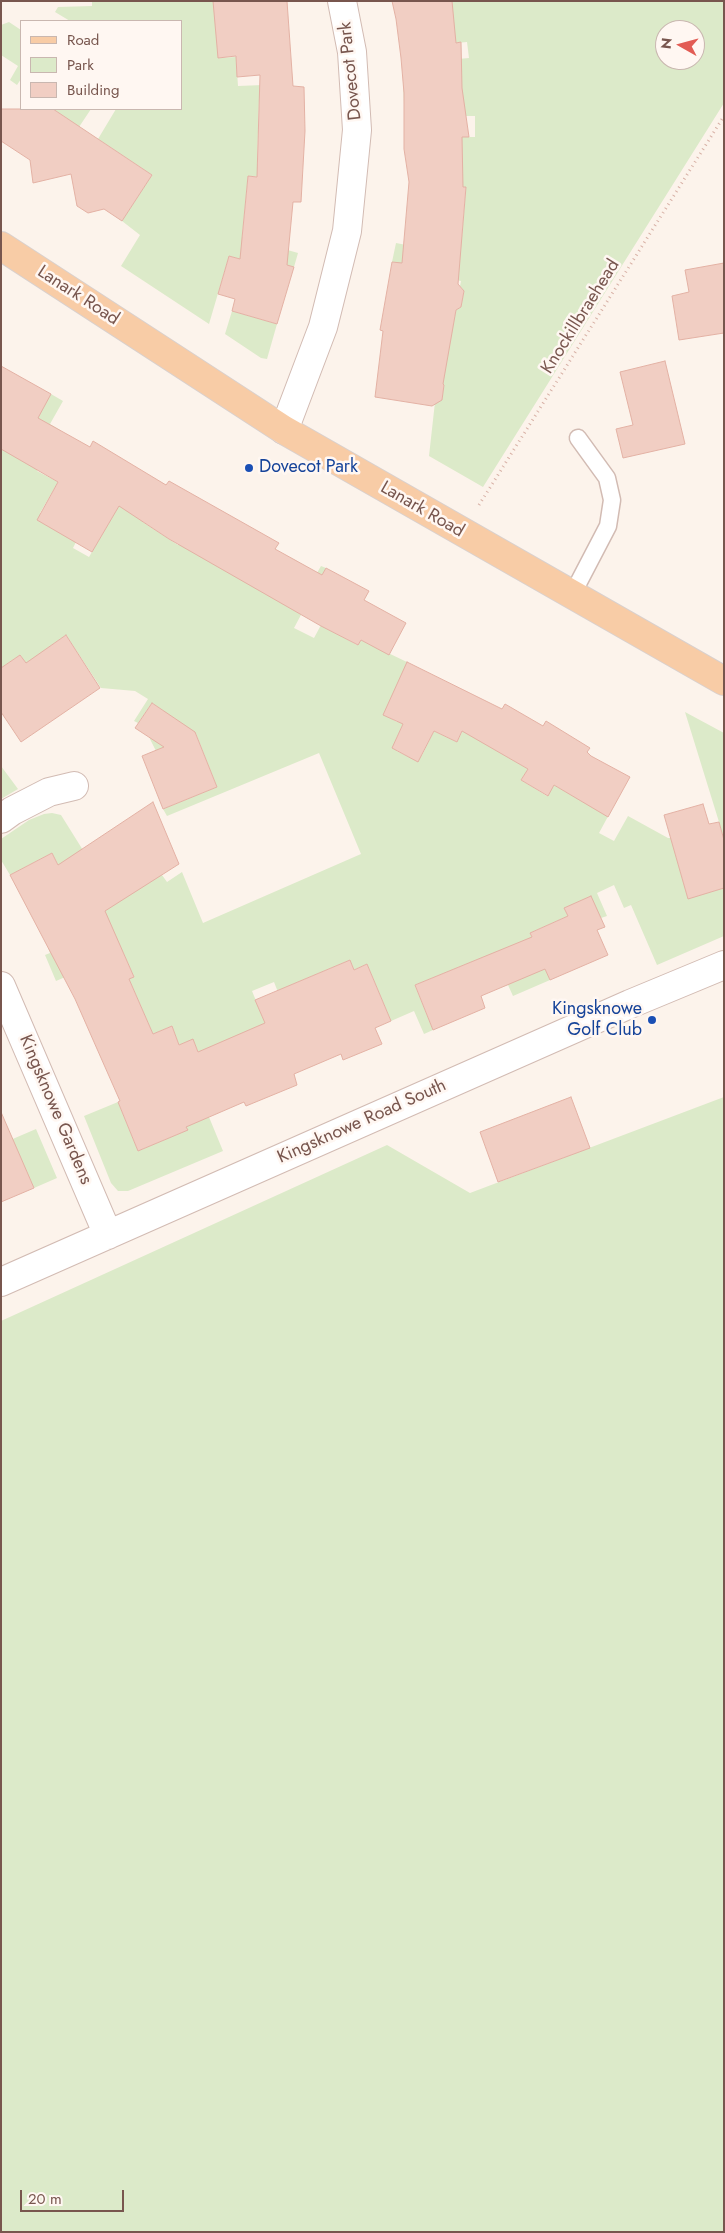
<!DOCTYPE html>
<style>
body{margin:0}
#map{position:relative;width:725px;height:2233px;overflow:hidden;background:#fcf3eb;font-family:Jost,sans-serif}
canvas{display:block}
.frame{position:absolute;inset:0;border:2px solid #78564e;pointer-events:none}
.legend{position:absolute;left:20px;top:20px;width:162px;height:90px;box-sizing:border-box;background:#fff7f2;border:1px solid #c9b7b0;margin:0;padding:6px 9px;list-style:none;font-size:15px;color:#78564e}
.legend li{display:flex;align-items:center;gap:10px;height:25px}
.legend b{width:25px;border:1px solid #c9b7b0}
.north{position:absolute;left:655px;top:20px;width:50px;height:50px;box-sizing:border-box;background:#fff7f2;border:1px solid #c9b7b0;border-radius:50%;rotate:277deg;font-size:14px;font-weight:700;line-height:20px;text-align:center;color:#78564e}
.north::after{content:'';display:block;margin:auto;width:18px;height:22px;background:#e25c54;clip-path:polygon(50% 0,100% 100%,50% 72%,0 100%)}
.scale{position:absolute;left:20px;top:2190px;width:104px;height:22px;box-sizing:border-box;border:2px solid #78564e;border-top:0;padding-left:6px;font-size:15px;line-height:18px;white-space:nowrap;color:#78564e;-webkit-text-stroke:4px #fff7f2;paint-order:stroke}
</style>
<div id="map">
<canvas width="725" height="2233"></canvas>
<div class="frame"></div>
<ul class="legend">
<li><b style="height:6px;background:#f8cca6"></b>Road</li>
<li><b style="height:14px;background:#dceac9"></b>Park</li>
<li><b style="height:14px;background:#f1cec3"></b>Building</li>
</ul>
<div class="north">N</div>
<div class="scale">20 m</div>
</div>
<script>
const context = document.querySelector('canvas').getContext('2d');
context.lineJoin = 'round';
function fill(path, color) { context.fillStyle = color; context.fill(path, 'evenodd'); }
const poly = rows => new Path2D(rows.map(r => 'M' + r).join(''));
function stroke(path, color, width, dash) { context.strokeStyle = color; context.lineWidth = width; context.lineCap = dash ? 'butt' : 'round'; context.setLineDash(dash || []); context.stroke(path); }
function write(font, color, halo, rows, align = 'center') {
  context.font = font + ' Jost,sans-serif'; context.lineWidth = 5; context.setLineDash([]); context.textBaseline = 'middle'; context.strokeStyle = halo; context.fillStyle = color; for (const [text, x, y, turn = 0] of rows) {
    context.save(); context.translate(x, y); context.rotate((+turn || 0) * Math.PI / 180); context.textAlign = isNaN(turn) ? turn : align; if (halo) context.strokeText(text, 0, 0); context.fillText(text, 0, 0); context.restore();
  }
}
const green = poly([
 [92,1,227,1,218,58,236,57,238,86,263,85,259,101,257,164,278,178,248,176,242,237,298,253,294,267,249,254,247,261,229,256,209,324,121,266,140,235,122,221,152,175,98,139,116,109,181,109,181,21,70,21,55,12,58,7,92,6],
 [441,1,724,1,724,103,483,487,429,456,435,402,442,400,444,385,440,382,456,310,461,307,464,291,460,286,461,281,451,279,452,272,392,262,396,243,442,252,462,236,466,188,431,184,427,150,462,150,462,137,475,137,475,116,462,116,462,104,404,105,403,81,418,79,458,59,469,58,467,42,456,43],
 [665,30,695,30,695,60,665,60],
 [9,22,21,30,21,79,17,85,10,80,18,66,1,55,1,25],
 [53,109,91,109,79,127],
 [232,311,277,324,267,359,261,358,225,334],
 [51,394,63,401,50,424,60,430,37,471,58,482,40,513,41,522,90,514,73,548,89,557,122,500,152,477,166,485,143,522,178,545,203,506,269,595,290,557,317,573,321,566,326,568,294,628,314,638,321,625,357,645,361,640,409,663,384,714,397,722,404,709,406,717,395,742,397,751,413,759,422,755,434,731,457,742,463,730,528,769,521,780,547,796,554,785,584,802,618,798,599,833,614,841,628,816,668,838,671,838,688,898,724,888,724,936,657,965,631,905,624,908,614,885,597,893,607,916,601,918,564,908,568,916,530,933,550,980,513,996,508,985,500,988,487,956,415,985,433,1030,424,1034,414,1011,391,1021,367,964,354,970,350,960,291,985,324,1061,308,1068,274,982,252,991,268,1030,204,1065,193,1040,179,1045,172,1026,153,1034,129,979,134,977,123,952,56,981,45,955,50,953,48,948,101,925,79,904,52,853,10,875,1,860,1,839,29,820,44,814,52,813,61,815,91,863,162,875,167,882,182,872,203,923,361,854,319,753,167,816,163,809,217,787,196,734,156,751,149,737,165,712,152,703,138,723,134,721,148,699,135,691,101,688,66,635,51,646,56,655,32,672,20,655,1,668,1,449],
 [685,712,724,733,724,840,719,822],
 [1,766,18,789,1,799],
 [190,1071,223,1151,128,1191,118,1191,111,1183,84,1116,118,1102,138,1151,187,1130,168,1081],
 [724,1097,724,2232,1,2232,1,1321,387,1145,470,1193],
 [36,1129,57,1178,34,1188,17,1151,1,1144]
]);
const building = poly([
 [213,1,287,1,293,86,304,87,305,131,301,202,293,202,287,265,294,267,277,324,232,311,235,299,218,294,229,256,240,259,248,176,257,177,260,75,237,77,236,56,218,58,213,1],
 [392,1,452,1,456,43,461,42,462,88,469,137,462,137,463,187,466,187,458,284,464,291,461,307,456,310,443,384,444,385,442,400,432,406,375,397,383,331,380,330,392,262,402,263,409,182,404,149,404,93,401,58,396,19,392,1],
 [1,109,53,109,152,175,122,221,104,209,88,213,77,206,71,174,33,183,30,160,1,141,1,109],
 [724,263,724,333,679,340,672,296,689,292,685,270,724,263],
 [665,361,685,444,623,458,616,429,633,425,620,372,665,361],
 [1,366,51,394,38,418,90,447,93,441,166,485,169,481,279,543,275,549,322,575,326,568,369,591,364,600,406,623,389,655,361,640,358,645,321,626,169,539,119,506,92,552,37,520,58,482,1,449,1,366],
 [66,635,100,688,21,742,1,712,1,668,20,655,26,663,66,635],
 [407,662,502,709,505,704,543,726,546,721,590,748,587,752,591,756,630,777,608,817,554,785,548,796,521,780,528,769,462,731,457,742,434,731,418,762,392,748,403,724,383,715,407,662],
 [152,703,195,732,217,787,163,809,142,756,164,747,135,728,152,703],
 [153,802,179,864,105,911,134,977,129,979,153,1034,172,1026,179,1045,193,1039,198,1052,265,1023,255,1000,350,960,354,970,367,964,391,1021,375,1028,382,1044,343,1060,341,1054,294,1074,297,1085,246,1106,244,1102,186,1127,188,1130,138,1151,118,1102,120,1101,75,999,10,875,52,853,58,865,153,802],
 [703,804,709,824,719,822,724,840,724,888,688,899,664,815,703,804],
 [591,896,605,927,597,930,608,955,550,980,545,969,481,996,485,1008,433,1030,415,985,532,937,530,933,568,916,564,908,591,896],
 [571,1097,590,1148,498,1182,480,1132,571,1097],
 [1,1112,34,1188,1,1202,1,1112]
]);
const path = poly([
 [479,505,724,116]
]);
const lane = poly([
 [572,595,608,526,612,500,607,478,578,438]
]);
const street = poly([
 [284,430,323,327,347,231,357,130,352,52,342,1],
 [1,819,12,811,49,792,74,786],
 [1,986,108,1235],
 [1,1282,630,1004,724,965]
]);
const primary = poly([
 [1,246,284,430,724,681]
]);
const markers = [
 [249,468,5,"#1a4fb4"],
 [652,1020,5,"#1a4fb4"]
];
const streetNames = [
 ["Dovecot Park",351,71,-96],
 ["Lanark Road",78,296,33],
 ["Knockillbraehead",581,317,-58],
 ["Lanark Road",422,510,30],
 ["Kingsknowe Gardens",55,1110,67],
 ["Kingsknowe Road South",362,1122,-24]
];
const transitNames = [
 ["Dovecot Park",259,468],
 ["Kingsknowe",642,1010,"right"],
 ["Golf Club",642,1031,"right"]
];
fill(green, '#dceac9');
fill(building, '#f1cec3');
stroke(building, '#e3b1a4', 1);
stroke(lane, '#d2bbb3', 19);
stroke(street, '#d2bbb3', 30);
stroke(primary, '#d9d0cd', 30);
stroke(path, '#d7b0a5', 3, [1, 4]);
stroke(lane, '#fff', 16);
stroke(street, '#fff', 28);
stroke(primary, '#f8cca6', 28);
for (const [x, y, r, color] of markers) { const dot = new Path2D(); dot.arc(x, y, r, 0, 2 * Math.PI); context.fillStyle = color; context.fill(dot); stroke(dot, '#fff7f2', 2); }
write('18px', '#78564e', '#fff7f2', streetNames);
write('18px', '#164399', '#fff7f2', transitNames, 'left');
</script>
